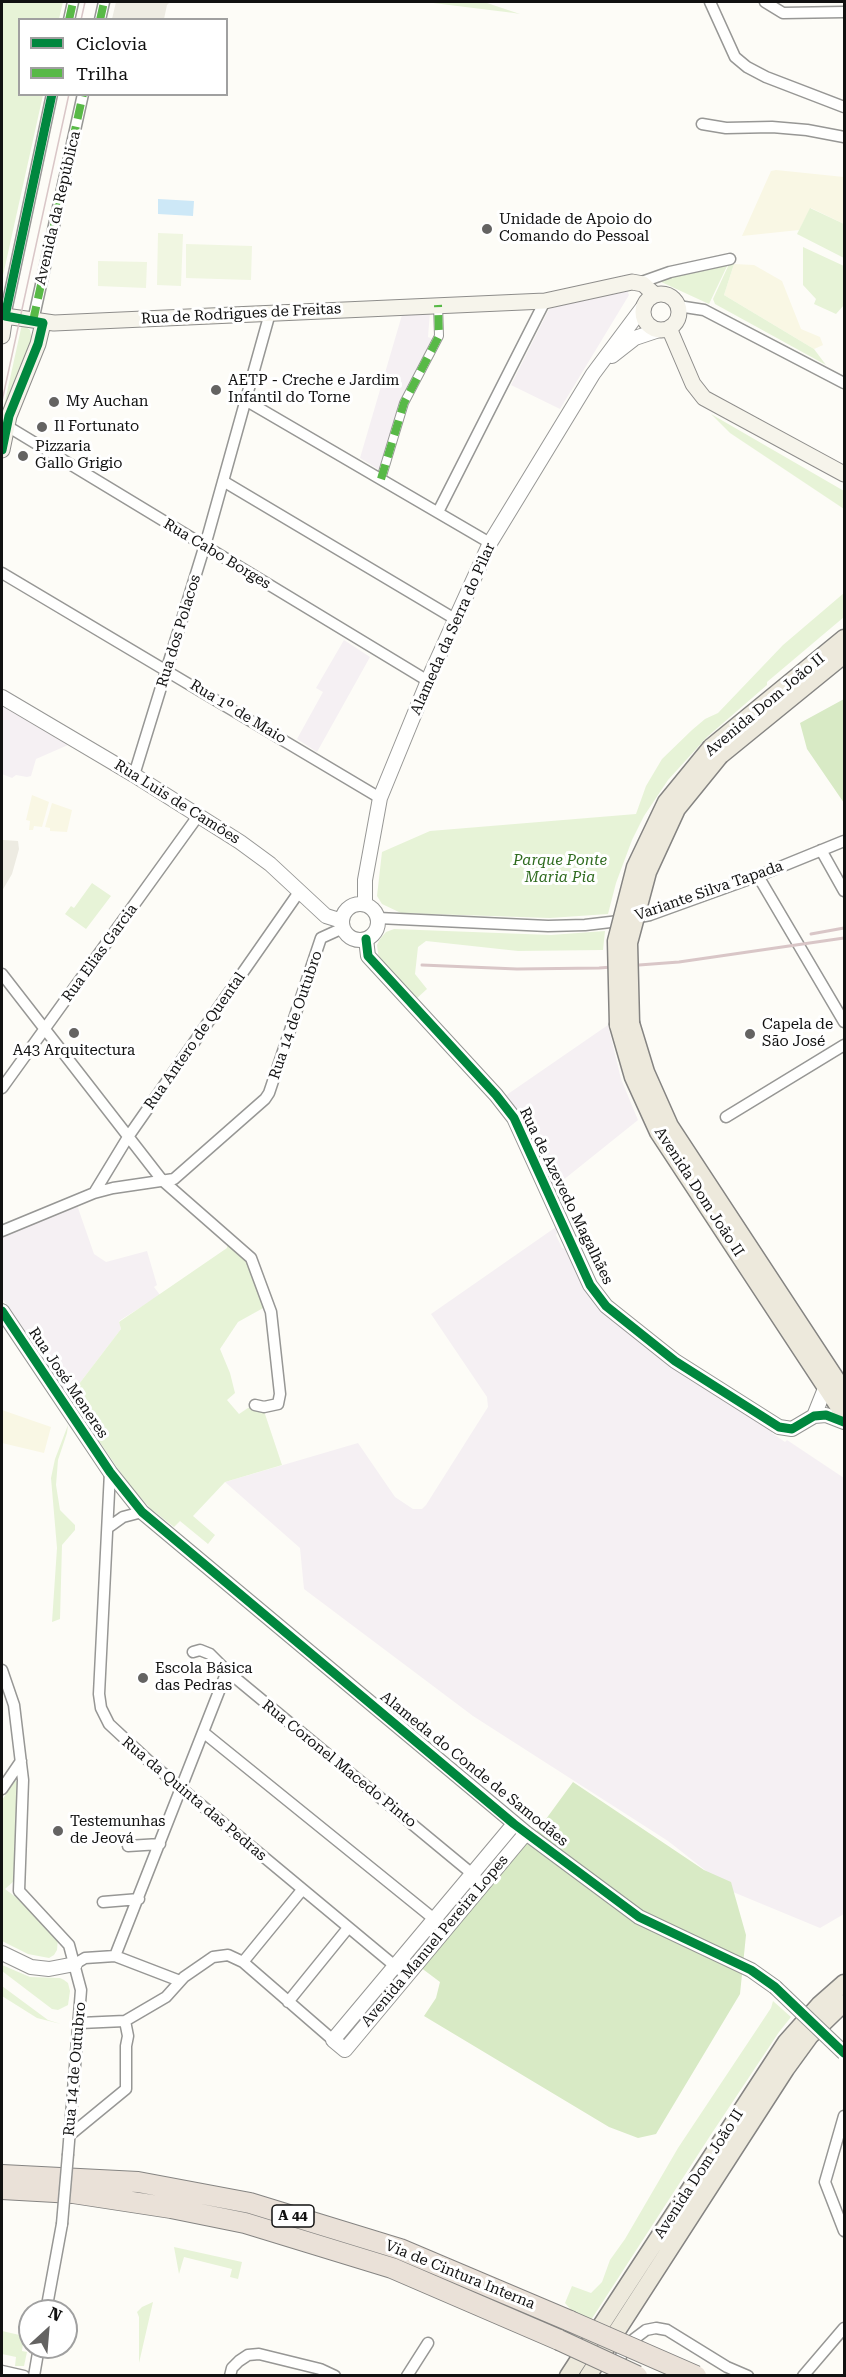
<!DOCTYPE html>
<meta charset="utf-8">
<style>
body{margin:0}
#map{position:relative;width:846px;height:2377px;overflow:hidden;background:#fdfcf7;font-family:"Roboto Serif",serif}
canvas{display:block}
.frame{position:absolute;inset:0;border:3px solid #111;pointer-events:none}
.legend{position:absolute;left:18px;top:18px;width:210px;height:78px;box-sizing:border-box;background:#fff;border:2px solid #a0a0a0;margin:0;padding:8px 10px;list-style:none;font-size:18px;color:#111}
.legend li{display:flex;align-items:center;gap:12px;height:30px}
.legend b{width:30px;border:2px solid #a0a0a0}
.north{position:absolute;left:18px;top:2299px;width:60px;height:60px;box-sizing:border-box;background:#fff;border:2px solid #a0a0a0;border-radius:50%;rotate:26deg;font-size:16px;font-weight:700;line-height:24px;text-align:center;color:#111}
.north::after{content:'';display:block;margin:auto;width:21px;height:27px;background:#646362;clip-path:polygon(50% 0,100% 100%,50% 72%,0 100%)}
</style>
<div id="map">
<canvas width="846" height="2377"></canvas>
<div class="frame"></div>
<ul class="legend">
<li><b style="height:8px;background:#00873e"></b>Ciclovia</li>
<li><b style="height:8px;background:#58b947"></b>Trilha</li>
</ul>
<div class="north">N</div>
</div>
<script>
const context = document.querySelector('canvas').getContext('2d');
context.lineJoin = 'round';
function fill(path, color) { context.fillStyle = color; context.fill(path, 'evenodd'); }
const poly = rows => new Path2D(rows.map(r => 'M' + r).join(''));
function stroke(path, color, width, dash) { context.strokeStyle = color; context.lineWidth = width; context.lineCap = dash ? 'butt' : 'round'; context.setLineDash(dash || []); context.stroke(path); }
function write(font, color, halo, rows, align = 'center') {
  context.font = font + ' "Roboto Serif",serif'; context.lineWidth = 6; context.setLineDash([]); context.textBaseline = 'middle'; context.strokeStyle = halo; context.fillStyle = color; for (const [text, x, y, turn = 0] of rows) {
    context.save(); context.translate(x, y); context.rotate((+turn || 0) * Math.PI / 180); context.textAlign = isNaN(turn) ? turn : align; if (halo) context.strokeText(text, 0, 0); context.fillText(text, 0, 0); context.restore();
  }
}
const industrial = poly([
 [627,290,629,295,560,409,511,385,549,309,555,305],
 [430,312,428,337,433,339,381,471,360,458,402,315],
 [344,640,370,657,317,752,297,739,323,692,316,688],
 [2,705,37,726,68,745,36,759,31,776,27,777,16,775,12,778,2,774],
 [608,1025,621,1079,638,1120,552,1189,524,1125,505,1096],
 [77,1205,94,1254,106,1262,147,1251,157,1285,154,1287,160,1295,119,1321,121,1329,79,1384,72,1402,2,1298,2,1237],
 [556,1227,558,1232,556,1235,562,1248,566,1249,596,1304,627,1332,661,1359,773,1431,772,1433,785,1442,787,1440,844,1478,844,1914,820,1928,733,1892,668,1841,473,1716,304,1589,300,1548,225,1482,358,1443,395,1497,413,1509,422,1509,426,1505,488,1407,487,1397,431,1314]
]);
const farmland = poly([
 [776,170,844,177,844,224,811,208,799,230,742,236,771,171],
 [734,264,754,265,782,281,801,329,820,337,823,345,814,349,724,295],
 [32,795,49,802,42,827,34,826,33,830,29,830,30,821,26,820],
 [52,803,72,810,67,832,50,831,50,828,45,827],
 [2,1410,51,1427,44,1453,2,1443]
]);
const green = poly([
 [2,2,63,2,59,19,20,20,20,94,43,95,2,280],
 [425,2,484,2,520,14,514,13],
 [810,208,844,224,844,258,797,234],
 [803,247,844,266,844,305,836,314,814,304,816,299,803,285],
 [729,262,709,304,659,281],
 [730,262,734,264,724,295,814,349,826,365,715,304,713,299],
 [22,324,30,330,32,339,3,416,2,415],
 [711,414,844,491,844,509,730,433],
 [844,593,844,617,767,682,767,685,707,737,668,780,644,816,632,840,616,883,608,914,550,918,401,913,382,904,377,896,382,852,430,831,636,814,646,786,662,759,692,730,705,719,718,713,783,645],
 [92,883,111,896,86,929,65,914,71,906,74,908],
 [394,929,551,935,605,931,603,950,518,951,426,941,418,947,415,974,427,989,416,999,379,960,377,945,380,939,386,932],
 [228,1241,249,1258,265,1307,238,1322,220,1349,230,1373,235,1393,227,1400,239,1414,251,1406,264,1411,282,1465,225,1482,193,1516,215,1535,208,1544,180,1521,174,1527,151,1509,130,1486,72,1402,79,1384,121,1329,119,1322,227,1248],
 [68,1425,67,1433,58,1460,56,1485,60,1510,75,1525,75,1530,62,1545,60,1619,52,1622,57,1548,51,1478,55,1459],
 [15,1781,20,1782,14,1881,5,1889,25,1904,58,1938,57,1950,54,1955,49,1958,28,1954,2,1941,2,1800],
 [2,1965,30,1977,60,1978,64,1980,68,1983,70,1991,68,2005,58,2010,52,2009,2,1971],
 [2,1986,48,2020,61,2024,37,2018,2,1996],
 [773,2001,791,2017,779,2032,710,2136,591,2320,572,2311,565,2303,572,2286,591,2293,602,2282,610,2260,625,2239,678,2148,771,2008],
 [174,2247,242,2262,238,2279,230,2277,232,2269,184,2257,179,2274],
 [153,2302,139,2363,139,2317,137,2312,142,2307],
 [2,2331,24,2336,22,2351,27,2352,24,2366,15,2366,16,2357,2,2354]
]);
const forest = poly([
 [844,699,844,803,807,749,800,723],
 [573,1782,704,1870,731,1882,746,1935,740,1994,656,2134,638,2138,609,2127,424,2016,436,1998,440,1982,420,1967,512,1844,538,1830]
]);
const pitch = poly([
 [158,233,183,234,181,286,157,285],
 [186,244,252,246,251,280,186,278],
 [98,261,147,262,146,288,98,286]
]);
const plaza = poly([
 [116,2,170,2,167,5,164,19,112,19],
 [3,840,18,841,19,849,12,874,2,891]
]);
const water = poly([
 [158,199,194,201,193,216,158,214]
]);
const pedestrian = poly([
 [381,479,404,403,439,336,438,305]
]);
const minor = poly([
 [710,2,735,57,747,67,766,77,844,107],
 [765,2,783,13,844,12],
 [69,20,73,2],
 [100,20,104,2],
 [702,124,726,128,772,127,807,130,844,137],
 [639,283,670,272,730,259],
 [678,306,704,310,844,383],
 [2,315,5,316,52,94],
 [33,321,83,94],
 [245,400,490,543],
 [7,426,428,681],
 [223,481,455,619],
 [438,512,545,301],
 [2,573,380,798],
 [134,775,208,535,270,313],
 [821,850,844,891],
 [758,876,844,1022],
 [378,918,548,926,585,925,619,921,650,915,758,876,844,841],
 [2,974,162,1180,251,1258,271,1312,280,1394,278,1404,264,1407,255,1405],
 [2,1088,198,816],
 [726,1117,844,1045],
 [94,1193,128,1137,299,892],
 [2,1231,94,1193,113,1188,174,1179,265,1099,269,1093,321,938,343,928],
 [110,1472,99,1694,101,1708,109,1724,152,1764,407,1976],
 [109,1527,123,1517,142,1512],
 [193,1652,200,1650,210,1654,227,1671,476,1877],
 [2,1670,14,1705,23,1780,19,1891,69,1945,81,1990,68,2154],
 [203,1732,439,1923],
 [2,1789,21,1761],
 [128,1846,160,1844],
 [103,1902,139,1899],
 [115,1956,227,1671],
 [243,1962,302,1890],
 [75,1964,85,1958,115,1956,180,1981],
 [288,2002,348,1928],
 [80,2023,125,2021,166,1997,184,1977,213,1957,228,1955,243,1962,333,2040],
 [844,2116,825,2182,844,2231],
 [70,2135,126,2089,126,2046,128,2036,125,2021],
 [46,2311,62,2224],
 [616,2368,622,2354,634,2339,646,2330,656,2328,667,2330,727,2367,748,2376],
 [2,2371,24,2376],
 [34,2376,39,2347],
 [230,2376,232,2368,239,2361,248,2355,259,2354,320,2369,335,2376],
 [407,2376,428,2343],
 [803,2376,844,2328]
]);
const tertiary = poly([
 [612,356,635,338,659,330],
 [2,697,134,775,240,842,270,864,326,916,342,921],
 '342 922a18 18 0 1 1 36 0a18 18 0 1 1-36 0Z',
 [365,904,365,880,380,798,432,671,490,543,593,374,643,307],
 [366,939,368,956,496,1095,514,1118,590,1285,606,1306,675,1361,779,1427,792,1429,814,1416,826,1415,844,1422],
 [2,1311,110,1472,142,1512,526,1833,639,1917,751,1970,775,1987],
 [814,1416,826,1386],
 [514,1824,333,2040,345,2050,526,1833],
 [2,1953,31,1967,49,1969,75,1964]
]);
const secondary = poly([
 '643 312a18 18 0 1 1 36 0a18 18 0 1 1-36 0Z',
 [669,328,693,384,704,398,844,474],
 [2,336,5,316,54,323,545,301,632,282,643,284,655,295],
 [2,450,9,416,38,344,43,323]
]);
const primary = poly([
 [711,747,844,638],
 [720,756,844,655],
 [631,1023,646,1072,670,1126,844,1391],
 [618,1025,633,1077,658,1132,844,1415],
 [568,2376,786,2042,819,2005,844,1983],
 [588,2376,786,2069,810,2036,844,2003]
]);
const motorway = poly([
 [2,2175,138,2182,250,2203,400,2249,570,2321],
 [2,2189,73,2193,171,2208,245,2223,392,2268,559,2340]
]);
const tram = poly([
 [81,20,85,2],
 [2,401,69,94]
]);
const rail = poly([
 [811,934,844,928],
 [422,965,517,969,599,968,679,962,844,938]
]);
const minorBridge = poly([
 [62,2224,68,2154]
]);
const tertiaryBridge = poly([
 [775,1987,844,2053]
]);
const primaryBridge = poly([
 [631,1023,629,943,648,872,677,809,720,756],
 [618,1025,616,941,635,867,666,802,711,747]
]);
const motorwayBridge = poly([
 [570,2321,696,2376],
 [559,2340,637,2376]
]);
const quiet = poly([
 [69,20,73,2],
 [100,20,104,2],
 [33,321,83,94],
 [381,479,404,403,439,336,438,305]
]);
const cycleway = poly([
 [2,450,9,416,38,344,43,323,5,316,52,94],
 [366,939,368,956,496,1095,514,1118,590,1285,606,1306,675,1361,779,1427,792,1429,814,1416,826,1415,844,1422],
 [2,1311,110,1472,142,1512,514,1824,639,1917,751,1970,775,1987,844,2053]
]);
const markers = [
 [487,229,6,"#646362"],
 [216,390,6,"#646362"],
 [54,402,6,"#646362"],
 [42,427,6,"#646362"],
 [23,456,6,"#646362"],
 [74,1033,6,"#646362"],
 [750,1034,6,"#646362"],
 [143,1678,6,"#646362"],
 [58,1831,6,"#646362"]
];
const shields = [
 [293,2216,42]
];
const shieldNames = [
 ["A 44",293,2216]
];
const streetNames = [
 ["Avenida da República",58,208,-77],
 ["Rua de Rodrigues de Freitas",241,314,-3],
 ["Rua Cabo Borges",217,554,31],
 ["Alameda da Serra do Pilar",453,629,-66],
 ["Rua dos Polacos",179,631,-73],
 ["Avenida Dom João II",765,705,-40],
 ["Rua 1º de Maio",238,712,31],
 ["Rua Luis de Camões",177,802,32],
 ["Variante Silva Tapada",709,891,-19],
 ["Rua Elias Garcia",100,953,-54],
 ["Rua 14 de Outubro",296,1015,-71],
 ["Rua Antero de Quental",195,1041,-55],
 ["Avenida Dom João II",699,1192,57],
 ["Rua de Azevedo Magalhães",566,1196,64],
 ["Rua José Meneres",68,1383,56],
 ["Rua Coronel Macedo Pinto",339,1764,39],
 ["Alameda do Conde de Samodães",474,1769,39],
 ["Rua da Quinta das Pedras",194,1799,40],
 ["Avenida Manuel Pereira Lopes",435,1941,-50],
 ["Rua 14 de Outubro",75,2069,-85],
 ["Avenida Dom João II",699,2174,-57],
 ["Via de Cintura Interna",460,2275,22]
];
const poiNames = [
 ["Unidade de Apoio do",499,220],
 ["Comando do Pessoal",499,237],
 ["AETP - Creche e Jardim",228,381],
 ["Infantil do Torne",228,398],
 ["My Auchan",66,402],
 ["Il Fortunato",54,427],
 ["Pizzaria",35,447],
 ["Gallo Grigio",35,464],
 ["Capela de",762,1025],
 ["São José",762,1042],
 ["A43 Arquitectura",74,1051,"center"],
 ["Escola Básica",155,1669],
 ["das Pedras",155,1686],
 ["Testemunhas",70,1822],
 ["de Jeová",70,1839]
];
const parkNames = [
 ["Parque Ponte",560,861],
 ["Maria Pia",560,878]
];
fill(industrial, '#f5f0f3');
fill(farmland, '#f9f7e4');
fill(green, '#e7f3d7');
fill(forest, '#d8eac5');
fill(pitch, '#f0f6e1');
fill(plaza, '#edebe2');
fill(water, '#cde8f7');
stroke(pedestrian, '#979795', 10);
stroke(minor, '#979795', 13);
stroke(tertiary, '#979795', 16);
stroke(secondary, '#8e8d8b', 17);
stroke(primary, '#858482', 19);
stroke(motorway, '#858482', 22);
stroke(pedestrian, '#fffffe', 8);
stroke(minor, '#fffffe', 10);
stroke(tertiary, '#fffffe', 14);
stroke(secondary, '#f6f4eb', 15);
stroke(primary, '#ede9dc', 16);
stroke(motorway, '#eae1d8', 20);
stroke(tram, '#d9c6c7', 1.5);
stroke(rail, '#d9c6c7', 3);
stroke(minorBridge, '#979795', 13, []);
stroke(tertiaryBridge, '#979795', 16, []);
stroke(primaryBridge, '#858482', 19, []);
stroke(motorwayBridge, '#858482', 22, []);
stroke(minorBridge, '#fffffe', 10);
stroke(tertiaryBridge, '#fffffe', 14);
stroke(primaryBridge, '#ede9dc', 16);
stroke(motorwayBridge, '#eae1d8', 20);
stroke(quiet, '#58b947', 8, [15, 8]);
stroke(cycleway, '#00873e', 9);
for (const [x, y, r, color] of markers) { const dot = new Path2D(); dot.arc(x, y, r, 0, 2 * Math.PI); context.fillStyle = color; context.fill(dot); stroke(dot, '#fff', 2); }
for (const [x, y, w] of shields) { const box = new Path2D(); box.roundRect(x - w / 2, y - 11, w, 22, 4.5); context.fillStyle = '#fff'; context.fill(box); stroke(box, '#111', 1.5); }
write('bold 14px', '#111', null, shieldNames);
write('15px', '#111', '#fff', streetNames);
write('15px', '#111', '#fff', poiNames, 'left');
write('italic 15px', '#2f6b1f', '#fff', parkNames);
</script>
